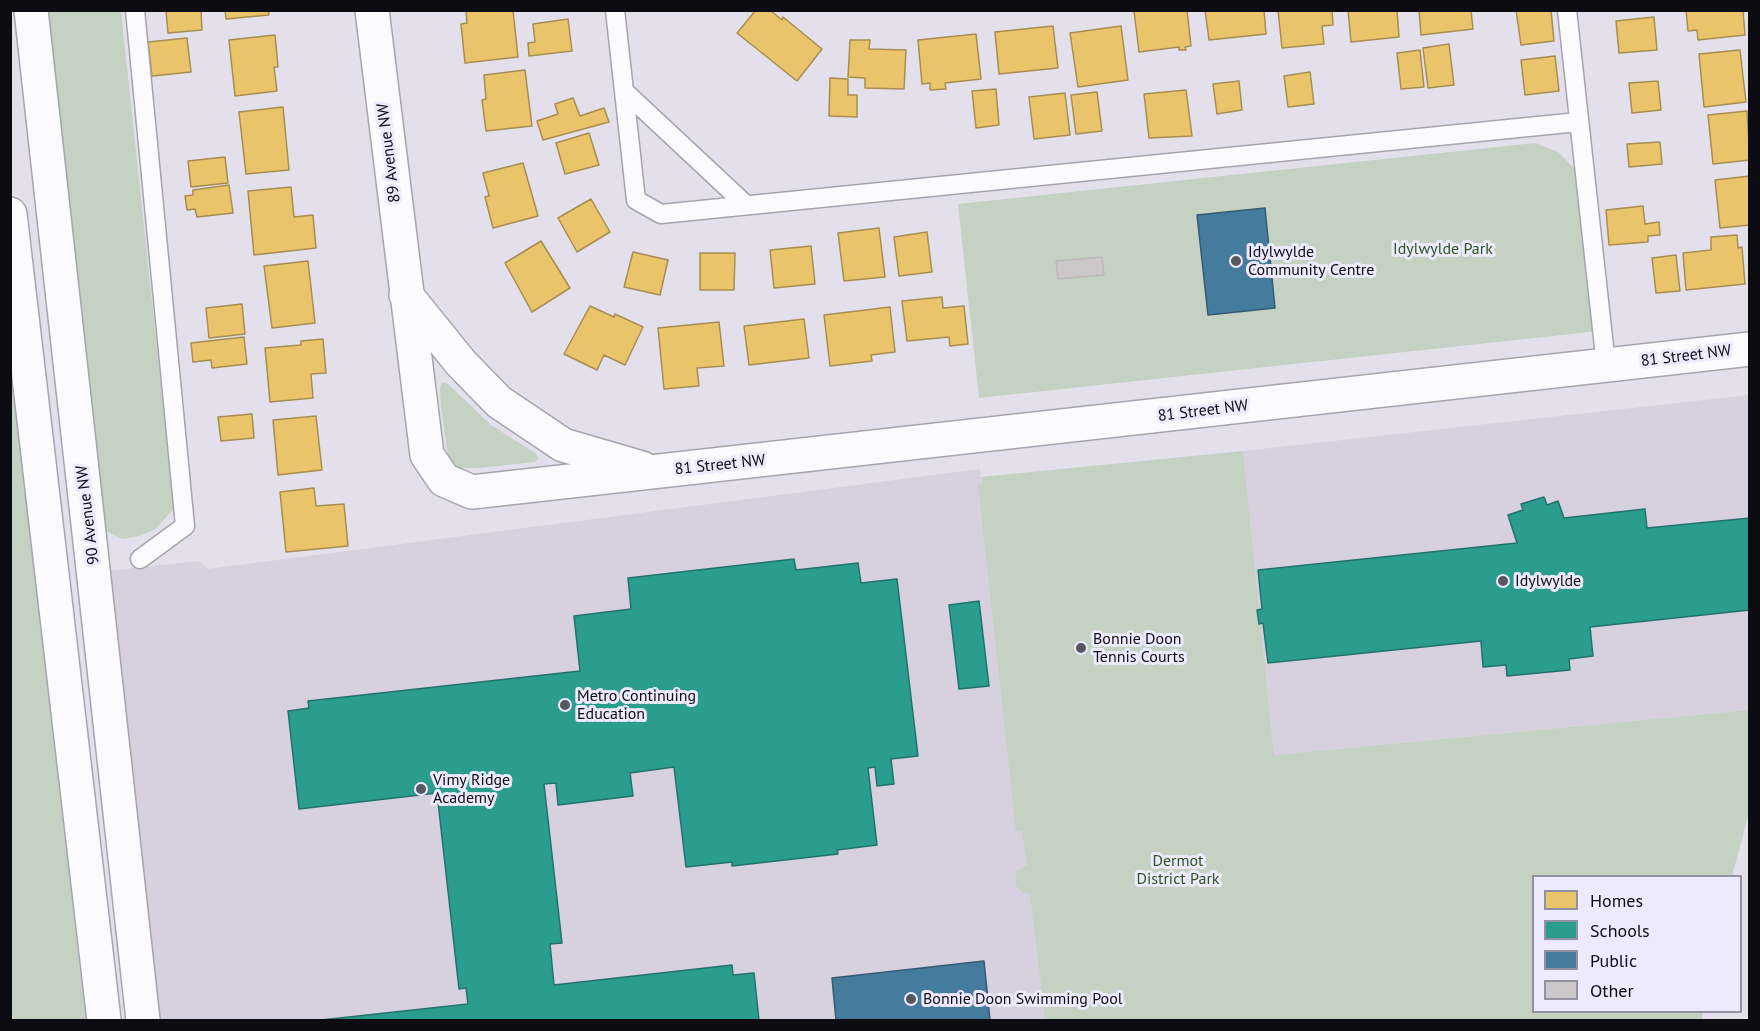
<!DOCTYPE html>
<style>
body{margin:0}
#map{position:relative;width:1760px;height:1031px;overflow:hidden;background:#e3e0eb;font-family:"PT Sans",sans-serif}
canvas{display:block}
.frame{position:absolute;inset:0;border:12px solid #0d0c13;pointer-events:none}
.legend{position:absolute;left:1532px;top:875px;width:210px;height:138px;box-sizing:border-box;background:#ede9fe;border:2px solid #9391a0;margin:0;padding:8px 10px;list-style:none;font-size:18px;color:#0d0c13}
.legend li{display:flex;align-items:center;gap:12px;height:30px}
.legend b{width:30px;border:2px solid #9391a0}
</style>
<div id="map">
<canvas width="1760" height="1031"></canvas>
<div class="frame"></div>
<ul class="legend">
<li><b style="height:16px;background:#e9c46a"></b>Homes</li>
<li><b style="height:16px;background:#2a9d8f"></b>Schools</li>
<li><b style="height:16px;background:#457b9d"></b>Public</li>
<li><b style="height:16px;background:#ccc7c9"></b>Other</li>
</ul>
</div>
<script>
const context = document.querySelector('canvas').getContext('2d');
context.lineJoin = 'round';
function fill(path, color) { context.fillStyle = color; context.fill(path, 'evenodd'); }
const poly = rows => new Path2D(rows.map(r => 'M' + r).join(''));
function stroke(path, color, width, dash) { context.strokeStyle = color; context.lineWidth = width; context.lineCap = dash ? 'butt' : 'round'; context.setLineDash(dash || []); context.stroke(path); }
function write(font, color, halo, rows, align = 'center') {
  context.font = font + ' "PT Sans",sans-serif'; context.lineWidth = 6; context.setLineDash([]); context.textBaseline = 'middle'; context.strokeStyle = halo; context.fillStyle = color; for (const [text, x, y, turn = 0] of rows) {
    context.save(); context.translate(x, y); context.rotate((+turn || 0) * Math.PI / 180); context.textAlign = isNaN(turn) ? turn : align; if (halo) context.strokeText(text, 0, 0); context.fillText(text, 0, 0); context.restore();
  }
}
const commercial = poly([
 [1749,395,1749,710,1274,755,1243,451],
 [980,469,1045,1020,159,1020,106,571,199,561,208,569]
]);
const green = poly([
 [41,11,121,11,174,508,156,529,139,536,122,539,100,528],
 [1535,143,1558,152,1575,169,1584,191,1599,331,979,398,958,204],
 [10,369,11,369,86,1020,11,1020],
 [442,382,448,384,491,425,535,453,539,458,535,462,480,468,459,468,449,462,441,407,440,388],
 [1243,451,1274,755,1749,710,1749,813,1732,876,1534,876,1534,1012,1703,1012,1702,1020,1045,1020,1030,895,1022,892,1016,885,1016,872,1027,865,1022,831,1016,831,978,484,982,483,981,477]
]);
const homes = poly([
 [166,10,201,10,202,30,168,33,166,10],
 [225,10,268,10,269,15,226,19,225,10],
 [466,10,513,10,518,57,465,63,461,24,467,23,466,10],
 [756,10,770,10,782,20,783,17,822,49,797,81,737,33,756,10],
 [1187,10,1191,46,1185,47,1186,50,1179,50,1179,47,1139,52,1134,11,1187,10],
 [1205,10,1264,10,1266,34,1209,40,1205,10],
 [1278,10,1332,10,1333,25,1322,26,1324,44,1282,48,1278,10],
 [1348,10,1397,10,1399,37,1351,42,1348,10],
 [1419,10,1471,10,1473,29,1421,35,1419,10],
 [1516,10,1551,10,1554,41,1521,45,1516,10],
 [1686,10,1743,10,1745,35,1698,40,1697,30,1688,31,1686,10],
 [1654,17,1657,50,1619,53,1616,21,1654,17],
 [568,19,572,51,529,56,528,43,535,42,533,24,568,19],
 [1053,26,1058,68,999,74,995,32,1053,26],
 [1121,26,1128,80,1078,87,1070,33,1121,26],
 [976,34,981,79,945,83,946,89,930,90,930,83,922,84,918,40,976,34],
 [275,35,278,67,274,67,277,91,235,96,229,40,275,35],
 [187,38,191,72,152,76,148,42,187,38],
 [850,40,870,40,869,49,906,50,904,89,865,88,865,78,848,77,850,40],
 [1449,44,1454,85,1428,88,1423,48,1449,44],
 [1420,50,1424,87,1401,89,1397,53,1420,50],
 [1740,50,1746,102,1704,107,1699,54,1740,50],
 [1555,56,1559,91,1525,95,1521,60,1555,56],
 [525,70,532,126,486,131,482,100,486,99,484,75,525,70],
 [1310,72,1314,104,1288,107,1284,76,1310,72],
 [830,78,848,79,848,95,857,95,857,117,829,116,830,78],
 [1239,81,1242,110,1217,114,1213,84,1239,81],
 [1658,81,1661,110,1632,113,1629,83,1658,81],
 [996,89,999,125,976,128,972,91,996,89],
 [1186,90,1192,136,1149,138,1144,94,1186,90],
 [1097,92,1102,131,1076,134,1071,95,1097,92],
 [1065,93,1070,135,1034,139,1029,97,1065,93],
 [573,98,580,116,604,108,609,122,543,140,537,121,558,114,555,104,573,98],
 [283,107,289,170,246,174,239,112,283,107],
 [1747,111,1750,160,1713,164,1708,115,1747,111],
 [589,133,599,165,565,174,556,143,589,133],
 [1660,142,1662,164,1629,167,1627,144,1660,142],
 [225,157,228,183,191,187,188,161,225,157],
 [523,163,538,216,493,228,485,197,489,196,483,173,523,163],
 [1750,176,1750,225,1720,228,1715,180,1750,176],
 [229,185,233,213,197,217,195,209,187,210,185,196,193,195,193,190,229,185],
 [291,187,294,217,313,215,316,248,254,255,248,191,291,187],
 [591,199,610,232,577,252,558,218,591,199],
 [1643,206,1645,224,1659,222,1660,235,1648,236,1648,242,1609,245,1606,210,1643,206],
 [879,228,885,277,844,281,838,233,879,228],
 [927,232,932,272,899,276,894,237,927,232],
 [1737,235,1738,248,1742,247,1745,284,1686,290,1683,253,1711,250,1711,237,1737,235],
 [541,241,570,288,532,312,505,263,541,241],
 [811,246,815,284,774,288,770,250,811,246],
 [633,252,668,260,660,295,624,287,633,252],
 [700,253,735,253,734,290,700,290,700,253],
 [1676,255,1680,291,1656,293,1652,258,1676,255],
 [308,261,315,323,272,328,264,266,308,261],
 [942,297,943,308,964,306,968,344,950,346,949,337,907,341,902,301,942,297],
 [242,304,245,334,209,338,206,308,242,304],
 [590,306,614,317,615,314,643,327,625,365,604,355,597,370,564,354,590,306],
 [890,307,895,352,871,355,872,361,830,366,824,315,890,307],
 [804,319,809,358,749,365,744,326,804,319],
 [719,322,724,366,697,368,699,386,664,389,658,328,719,322],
 [244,337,247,364,212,368,211,360,193,362,191,343,244,337],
 [323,339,326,373,311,374,313,398,270,402,265,348,301,345,301,341,323,339],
 [252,414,254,438,221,441,218,417,252,414],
 [316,416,322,470,278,475,273,420,316,416],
 [314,488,316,506,344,504,348,546,286,552,280,492,314,488]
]);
const schools = poly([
 [1544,497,1547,505,1558,501,1564,518,1645,509,1647,528,1750,518,1750,610,1590,627,1593,656,1569,659,1570,670,1507,676,1506,665,1483,667,1481,641,1268,663,1263,623,1259,624,1257,610,1262,609,1258,570,1517,543,1508,515,1523,510,1521,504,1544,497],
 [794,559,796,570,858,563,861,583,897,579,918,756,891,759,894,784,877,786,875,767,868,768,877,845,837,850,838,854,732,866,732,862,686,867,674,767,630,773,633,796,558,805,556,783,544,784,562,943,550,944,554,985,732,965,733,975,754,973,759,1020,321,1020,468,1004,466,988,459,989,437,793,299,809,288,711,309,708,308,701,580,671,574,616,631,609,628,578,794,559],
 [979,601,989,686,959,689,949,605,979,601]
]);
const public = poly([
 [1265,208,1275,308,1208,315,1197,215,1265,208],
 [984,961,990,1020,836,1020,832,978,984,961]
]);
const building = poly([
 [1102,257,1104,275,1058,279,1056,261,1102,257]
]);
const lane = poly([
 [135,10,185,526,140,559],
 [615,10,636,200,661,214,1578,122],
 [1567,10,1606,365],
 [624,91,746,205]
]);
const street = poly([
 [372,10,427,455,444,480,472,492,1750,349],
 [406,295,461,363,499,402,563,445,642,468]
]);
const secondary = poly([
 [31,10,143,1020],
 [10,214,104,1020]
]);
const markers = [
 [1236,261,6,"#58565f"],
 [1503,581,6,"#58565f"],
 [1081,648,6,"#58565f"],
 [565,705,6,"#58565f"],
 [421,789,6,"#58565f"],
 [911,999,6,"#58565f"]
];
const streetNames = [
 ["89 Avenue NW",389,153,-97],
 ["81 Street NW",1686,356,-7],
 ["81 Street NW",1203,411,-7],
 ["81 Street NW",720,465,-6],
 ["90 Avenue NW",88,515,-97]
];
const parkNames = [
 ["Idylwylde Park",1443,249],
 ["Dermot",1178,861],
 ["District Park",1178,879]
];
const poiNames = [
 ["Idylwylde",1248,252],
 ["Community Centre",1248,270],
 ["Idylwylde",1515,581],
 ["Bonnie Doon",1093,639],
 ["Tennis Courts",1093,657],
 ["Metro Continuing",577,696],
 ["Education",577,714],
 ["Vimy Ridge",433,780],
 ["Academy",433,798],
 ["Bonnie Doon Swimming Pool",923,999]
];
fill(commercial, '#d6d0df');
fill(green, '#c4d1c3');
fill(homes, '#e9c46a');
stroke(homes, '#a78d50', 1.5);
fill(schools, '#2a9d8f');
stroke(schools, '#21726a', 1.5);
fill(public, '#457b9d');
stroke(public, '#345a74', 1.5);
fill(building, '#ccc7c9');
stroke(building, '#beb8bc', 1.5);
stroke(lane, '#a6a4ac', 21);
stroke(street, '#a6a4ac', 36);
stroke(secondary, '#a6a4ac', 36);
stroke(lane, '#fbfafc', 18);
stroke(street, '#fbfafc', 33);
stroke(secondary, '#fbfafc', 33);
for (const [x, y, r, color] of markers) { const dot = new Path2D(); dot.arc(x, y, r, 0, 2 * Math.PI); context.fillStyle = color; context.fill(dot); stroke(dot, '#ede9fe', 2); }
write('16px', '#0d0c13', '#ede9fe', streetNames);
write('16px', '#2a561a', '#ede9fe', parkNames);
write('16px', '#0d0c13', '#ede9fe', poiNames, 'left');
</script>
